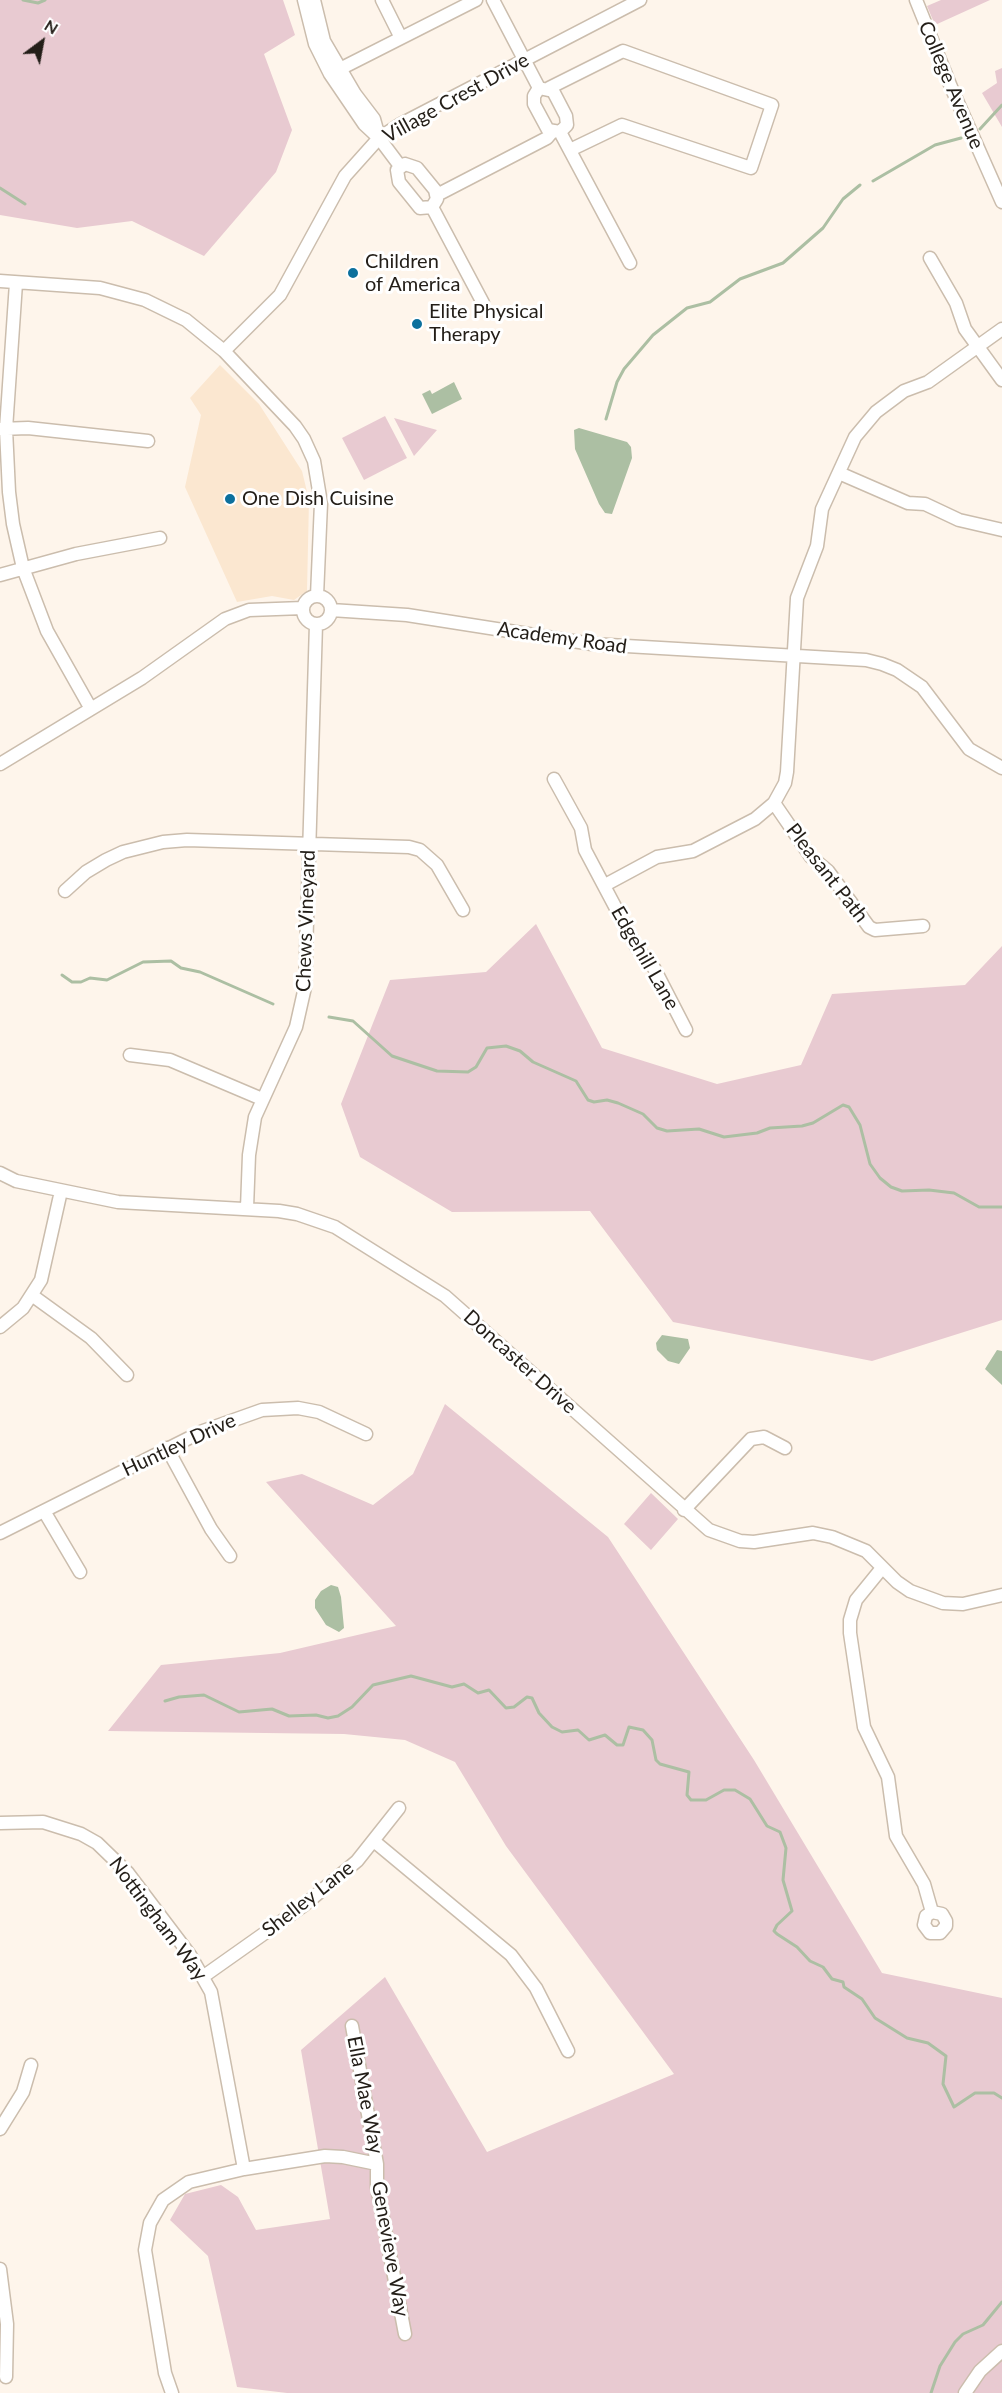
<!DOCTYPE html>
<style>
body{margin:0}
#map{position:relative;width:1002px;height:2393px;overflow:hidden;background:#fef5eb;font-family:Lato,sans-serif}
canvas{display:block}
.north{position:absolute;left:12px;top:12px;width:60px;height:60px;-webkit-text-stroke:4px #fff;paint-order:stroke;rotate:32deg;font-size:16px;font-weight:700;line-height:24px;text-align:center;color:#231e18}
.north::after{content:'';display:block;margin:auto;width:21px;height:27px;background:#231e18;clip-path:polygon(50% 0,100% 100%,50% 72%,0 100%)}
</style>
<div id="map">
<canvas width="1002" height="2393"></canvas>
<div class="north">N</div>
</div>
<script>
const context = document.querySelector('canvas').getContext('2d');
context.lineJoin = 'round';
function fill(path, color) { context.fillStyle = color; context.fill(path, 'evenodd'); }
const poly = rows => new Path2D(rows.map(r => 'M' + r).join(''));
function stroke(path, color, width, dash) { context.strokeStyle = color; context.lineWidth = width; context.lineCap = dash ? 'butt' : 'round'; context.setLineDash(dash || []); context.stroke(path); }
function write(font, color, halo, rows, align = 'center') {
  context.font = font + ' Lato,sans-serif'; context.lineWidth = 6; context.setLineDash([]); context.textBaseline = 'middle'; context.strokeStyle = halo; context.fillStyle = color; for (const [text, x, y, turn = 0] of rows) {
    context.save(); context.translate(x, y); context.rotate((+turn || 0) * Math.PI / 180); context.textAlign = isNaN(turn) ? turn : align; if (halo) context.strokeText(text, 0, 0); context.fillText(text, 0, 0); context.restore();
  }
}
const built = poly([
 [220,365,259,404,302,471,309,500,307,591,294,600,272,596,237,602,185,487,201,415,190,398]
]);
const green = poly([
 [0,0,283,0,295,35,264,54,292,130,276,172,204,256,132,221,77,228,0,215],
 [941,0,990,0,935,25,927,6],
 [1002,68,1002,127,982,93,997,83,995,71],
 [385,416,407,458,364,480,342,438],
 [394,418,437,430,414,456],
 [536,924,602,1048,717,1084,801,1065,832,994,965,985,1002,946,1002,1320,872,1361,673,1322,590,1211,452,1212,360,1157,341,1104,390,980,486,972],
 [445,1404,608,1537,754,1760,882,1973,1002,1998,1002,2393,287,2393,237,2387,208,2256,170,2220,185,2194,221,2185,238,2197,256,2230,330,2219,301,2050,385,1977,487,2152,674,2074,506,1846,455,1762,405,1740,344,1734,108,1731,161,1665,280,1653,396,1626,266,1482,302,1474,373,1505,413,1474],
 [651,1493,678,1519,651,1550,624,1524]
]);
const water = poly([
 [454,382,462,399,432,414,422,394,430,390,432,394],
 [579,428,627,442,631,447,632,458,612,514,605,513,599,504,575,449,574,430],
 [662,1335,688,1339,690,1348,679,1364,668,1361,657,1350,656,1343],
 [997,1350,1002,1351,1002,1385,985,1369],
 [331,1585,338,1587,341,1597,344,1628,339,1632,326,1625,315,1608,315,1600,321,1591]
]);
const stream = poly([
 [23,0,38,3,45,0],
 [980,129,1002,105],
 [873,181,935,145,961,138],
 [0,188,25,204],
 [606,419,617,382,624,369,653,335,687,308,710,302,740,279,783,263,823,228,843,199,860,185],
 [62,975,72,982,81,982,90,978,107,980,143,962,171,961,181,968,200,972,273,1004],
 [329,1017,353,1021,392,1056,437,1071,468,1072,476,1067,487,1048,506,1046,520,1051,533,1062,576,1081,588,1100,594,1102,607,1100,618,1103,643,1114,657,1128,667,1131,699,1129,724,1137,757,1133,770,1128,802,1126,813,1123,843,1105,849,1107,860,1125,870,1164,880,1178,891,1187,902,1191,929,1190,954,1193,979,1207,1002,1207],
 [165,1701,179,1697,204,1695,239,1712,272,1709,289,1716,316,1715,328,1718,338,1716,352,1707,373,1685,411,1676,452,1687,464,1684,478,1693,489,1690,506,1708,514,1707,527,1697,532,1698,539,1713,552,1727,562,1732,578,1730,589,1740,605,1735,617,1745,623,1745,629,1727,643,1730,652,1740,656,1760,660,1764,689,1772,687,1795,691,1800,706,1800,724,1790,735,1790,750,1799,767,1826,780,1832,786,1848,783,1880,792,1911,777,1925,774,1931,777,1934,797,1947,810,1961,823,1967,832,1979,843,1982,844,1987,862,1999,875,2018,907,2038,928,2043,946,2056,943,2084,954,2107,975,2093,994,2093,1002,2098],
 [931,2393,940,2366,955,2342,963,2334,983,2325,1002,2302]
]);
const minor = poly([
 [304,0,315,44,330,74,364,124,379,138,400,166],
 [314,0,324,41,355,94,374,119,379,137],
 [382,0,401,38],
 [493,0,539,88],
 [916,0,951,87,1002,202],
 [330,74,476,0],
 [539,88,553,91,566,116,567,125,560,132,548,130,534,104,534,96,539,88],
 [549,88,623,51,772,105,751,168,622,125,570,150],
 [560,132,630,263],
 [405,164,417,168,435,190,437,199,432,207,420,208,399,182,397,170,405,164],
 [437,195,547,138,552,132],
 [432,207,483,303],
 [930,258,956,303,965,329,1002,380],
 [0,281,100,288,145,300,186,320,224,351,295,426,304,439,314,461,321,503,317,596],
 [16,283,6,429,9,492,13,524,23,568,47,631,91,709],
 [224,351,280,295,345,176,379,138,399,125,640,0],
 [0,429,28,428,148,441],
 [839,473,908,503,925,504,959,520,1002,530],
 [0,575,76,554,160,538],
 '303 610a14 14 0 1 1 28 0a14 14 0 1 1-28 0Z',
 [331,610,407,615,592,644,866,660,882,664,897,670,922,687,969,749,1002,768],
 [0,764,142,678,225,619,249,610,303,608],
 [554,779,581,828,585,850,637,948,654,968,686,1030],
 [774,803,811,857,828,871,869,927,875,930,923,926],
 [605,885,657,857,693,851,755,819,774,803,785,783,787,772,797,598,817,546,822,509,855,437,876,412,904,391,928,382,1002,329],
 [65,891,86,872,106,860,123,852,163,842,187,840,409,847,420,850,437,865,463,910],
 [130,1055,170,1060,262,1099],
 [0,1173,16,1181,118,1202,279,1211,297,1214,335,1227,445,1296,709,1530,740,1541,754,1542,813,1533,832,1537,866,1551,897,1582,910,1591,943,1603,963,1604,1002,1595],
 [247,1208,249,1155,255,1117,296,1027,305,987,316,624],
 [33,1296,91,1338,127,1375],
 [0,1327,23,1308,41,1280,61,1191],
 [167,1448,211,1529,230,1556],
 [684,1510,751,1439,764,1437,785,1448],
 [44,1511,80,1572],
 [0,1533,203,1431,262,1410,298,1408,319,1412,366,1434],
 [882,1568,856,1600,850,1620,850,1633,864,1727,888,1777,896,1836,924,1884,932,1912,926,1916,924,1925,930,1933,940,1933,946,1926,946,1921,942,1914,932,1912],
 [0,1823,43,1822,81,1834,97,1843,128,1873,190,1955,211,1992,244,2169],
 [375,1842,511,1955,536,1988,568,2051],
 [204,1976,303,1906,357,1861,399,1808],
 [352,2026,377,2164,377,2187,405,2334],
 [0,2129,23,2092,31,2065],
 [0,2269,7,2324,6,2377],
 [172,2393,165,2373,145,2250,150,2223,163,2200,189,2182,244,2169,325,2156,343,2157,377,2164],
 [965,2393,980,2371,1002,2351]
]);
const markers = [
 [353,273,6,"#0c709d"],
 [417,324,6,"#0c709d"],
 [230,499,6,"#0c709d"]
];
const streetNames = [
 ["College Avenue",951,85,67],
 ["Village Crest Drive",456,98,-29],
 ["Academy Road",562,638,8],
 ["Pleasant Path",827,873,52],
 ["Chews Vineyard",306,921,-88],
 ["Edgehill Lane",645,958,60],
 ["Doncaster Drive",520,1362,42],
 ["Huntley Drive",179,1445,-25],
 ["Shelley Lane",308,1899,-38],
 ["Nottingham Way",158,1919,53],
 ["Ella Mae Way",365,2095,79],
 ["Genevieve Way",390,2249,80]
];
const poiNames = [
 ["Children",365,262],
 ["of America",365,285],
 ["Elite Physical",429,312],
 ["Therapy",429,335],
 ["One Dish Cuisine",242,499]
];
fill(built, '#fbe7d0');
fill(green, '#e8cad1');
fill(water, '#acbfa3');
stroke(stream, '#acbfa3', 3);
stroke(minor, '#cbbdad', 15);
stroke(minor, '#fff', 12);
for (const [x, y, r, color] of markers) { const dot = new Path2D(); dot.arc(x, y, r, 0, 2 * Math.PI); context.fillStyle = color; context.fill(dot); stroke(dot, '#fff', 2); }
write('20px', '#231e18', '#fff', streetNames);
write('20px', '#231e18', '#fff', poiNames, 'left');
</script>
